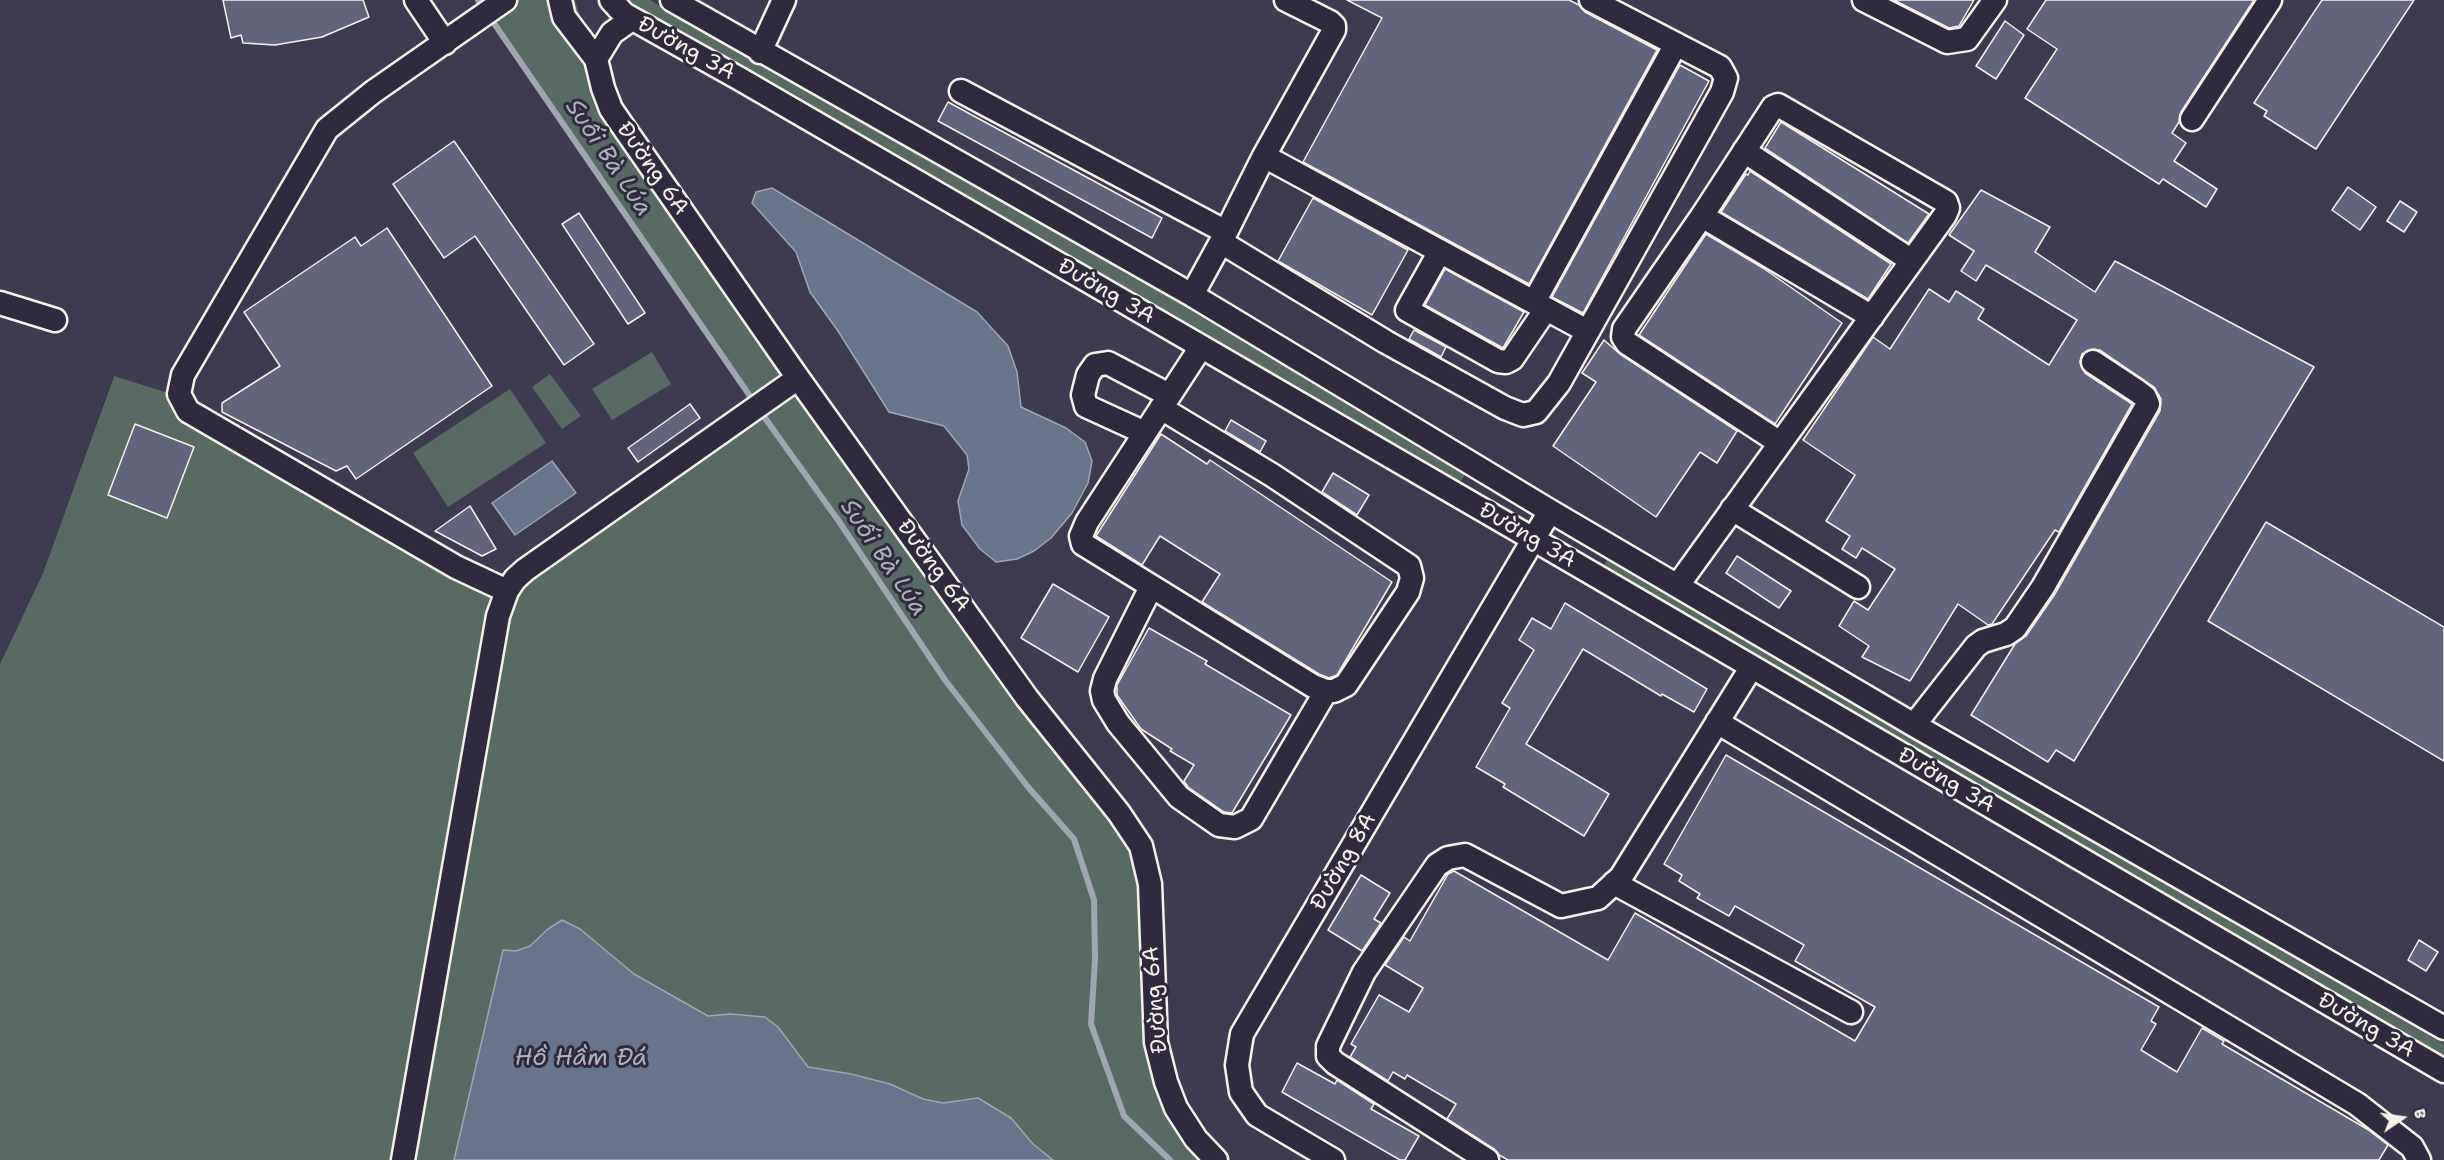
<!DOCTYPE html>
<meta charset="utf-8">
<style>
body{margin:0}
#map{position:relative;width:2444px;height:1160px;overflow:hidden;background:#2f2a3d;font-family:"Shantell Sans",sans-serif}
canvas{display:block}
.north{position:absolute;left:2372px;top:1088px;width:60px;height:60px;-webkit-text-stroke:4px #2f2a3d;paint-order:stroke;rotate:77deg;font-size:16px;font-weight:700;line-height:24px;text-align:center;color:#f4f1e8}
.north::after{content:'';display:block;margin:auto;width:21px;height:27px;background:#f4f1e8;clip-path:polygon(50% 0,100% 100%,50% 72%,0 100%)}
</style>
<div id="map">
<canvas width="2444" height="1160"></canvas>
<div class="north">B</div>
</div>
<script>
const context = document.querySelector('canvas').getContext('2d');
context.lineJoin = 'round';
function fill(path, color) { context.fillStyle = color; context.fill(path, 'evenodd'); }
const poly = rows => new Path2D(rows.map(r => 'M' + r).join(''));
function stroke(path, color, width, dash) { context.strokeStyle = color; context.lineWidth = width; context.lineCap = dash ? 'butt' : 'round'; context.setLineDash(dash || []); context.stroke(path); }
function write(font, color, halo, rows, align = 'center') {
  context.font = font + ' "Shantell Sans",sans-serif'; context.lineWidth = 6; context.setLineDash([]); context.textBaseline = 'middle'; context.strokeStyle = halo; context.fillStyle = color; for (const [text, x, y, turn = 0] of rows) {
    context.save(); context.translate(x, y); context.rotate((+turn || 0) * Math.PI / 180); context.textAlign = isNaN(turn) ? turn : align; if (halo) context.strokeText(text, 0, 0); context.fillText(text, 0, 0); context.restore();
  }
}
const built = poly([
 [0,0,478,0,485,9,498,0,2444,0,2444,1160,1170,1160,503,584,191,408,184,393,340,111,175,395,113,377,43,573,0,664]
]);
const green = poly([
 [513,0,575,0,586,37,589,60,1135,849,1143,886,1149,1042,1206,1160,1053,1160,1033,1144,1011,1118,965,1099,943,1103,923,1099,890,1084,851,1074,808,1067,778,1027,750,1015,708,1016,634,974,580,929,562,920,548,929,530,946,516,951,503,950,454,1160,0,1160,0,664,43,573,114,376,175,395,415,548,520,583,761,412,489,17],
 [627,0,650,0,757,63,1185,304,1466,474,1459,483,631,5],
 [652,352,671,384,612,420,592,389],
 [550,374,581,416,562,429,532,387],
 [510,389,546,443,448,507,413,453],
 [1608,558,1907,734,2444,1044,2444,1058,1603,568]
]);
const water = poly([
 [772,188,977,312,1008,346,1017,372,1021,407,1066,428,1085,442,1092,461,1088,483,1072,513,1051,538,1034,551,1017,559,996,562,980,549,962,525,958,501,969,469,967,455,944,426,889,412,838,331,810,292,796,252,752,203,756,192,772,188],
 [552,461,576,493,515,535,492,503,552,461],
 [562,920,580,929,634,974,708,1016,730,1014,765,1017,778,1027,808,1067,851,1074,890,1084,923,1099,943,1103,978,1098,1011,1118,1033,1144,1053,1160,454,1160,503,950,516,951,530,946,548,929,562,920]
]);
const stream = poly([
 [478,0,754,402],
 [760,411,838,520,945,680,1028,787,1074,839,1094,900,1095,959,1091,1024,1124,1116,1170,1160]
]);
const building = poly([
 [223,0,363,0,369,17,322,37,275,45,243,43,241,35,231,38,223,0],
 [1347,0,1569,0,1579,5,1585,12,1657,50,1529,284,1303,162,1382,18,1347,0],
 [1894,0,1974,0,1959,26,1949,28,1894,0],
 [2046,0,2254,0,2181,112,2179,122,2172,133,2186,143,2174,161,2217,189,2206,207,2163,179,2159,184,2025,98,2057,49,2027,29,2046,0],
 [2322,0,2414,0,2316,149,2264,116,2267,111,2254,103,2322,0],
 [2005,21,2024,35,1996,79,1976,66,2005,21],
 [1680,65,1709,81,1583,313,1552,297,1680,65],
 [948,102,1162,218,1152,238,938,121,948,102],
 [1781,122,1929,214,1908,243,1765,148,1781,122],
 [454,141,594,344,564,365,475,236,444,258,393,184,454,141],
 [1750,171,1891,264,1868,299,1721,212,1746,174,1748,175,1750,171],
 [2348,187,2376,207,2360,230,2332,210,2348,187],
 [1981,190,2050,227,2035,252,2095,292,2115,261,2314,367,2074,761,2056,750,2048,762,1971,715,2015,644,2026,636,2055,594,2160,411,2161,399,2154,387,2100,350,2093,349,2082,354,2080,362,2085,373,2132,404,2059,532,2055,530,1992,624,1988,625,1958,604,1910,681,1862,657,1869,646,1839,626,1854,601,1868,610,1895,569,1862,548,1856,558,1842,549,1850,536,1826,521,1855,475,1803,440,1873,337,1890,349,1929,289,1949,302,1956,291,1984,309,1978,319,2049,365,2077,320,1986,265,1976,281,1961,271,1974,251,1949,235,1981,190],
 [1313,198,1408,250,1372,315,1278,261,1313,198],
 [2400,201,2417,212,2404,232,2387,221,2400,201],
 [579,213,645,313,628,324,562,224,579,213],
 [387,228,492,386,356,479,347,466,336,471,222,412,222,403,280,366,244,312,355,237,361,246,387,228],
 [1706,234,1763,268,1842,323,1775,424,1639,335,1706,234],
 [1445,269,1524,312,1503,348,1425,305,1445,269],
 [1414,330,1446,347,1441,357,1409,339,1414,330],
 [1604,340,1620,354,1737,431,1717,463,1700,452,1656,517,1553,446,1596,382,1582,373,1604,340],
 [690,404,700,418,638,462,628,448,690,404],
 [1231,420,1266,441,1260,452,1225,431,1231,420],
 [135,424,194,447,167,518,108,495,135,424],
 [1161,434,1207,464,1210,460,1392,582,1337,675,1329,678,1319,674,1202,602,1220,574,1160,536,1142,565,1096,536,1161,434],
 [1333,473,1369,495,1357,515,1322,492,1333,473],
 [470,506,496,549,482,556,435,531,470,506],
 [2266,522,2444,627,2444,761,2208,621,2266,522],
 [1737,556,1791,591,1779,608,1726,573,1737,556],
 [1053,584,1109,617,1078,672,1021,638,1053,584],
 [1565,603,1707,689,1694,712,1662,694,1661,696,1583,649,1526,744,1609,794,1584,836,1503,787,1505,784,1476,767,1510,708,1502,703,1534,650,1519,640,1532,618,1551,629,1565,603],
 [1149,628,1207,661,1205,664,1291,715,1232,813,1224,812,1188,787,1184,781,1194,765,1170,751,1172,749,1141,729,1117,695,1117,685,1149,628],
 [1726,755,2159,1007,2151,1021,2156,1024,2141,1050,2177,1072,2202,1028,2224,1041,2222,1044,2367,1129,2388,1145,2379,1160,1508,1160,1499,1155,1494,1149,1447,1119,1456,1104,1407,1075,1405,1079,1393,1072,1388,1081,1350,1057,1356,1047,1351,1044,1379,995,1409,1012,1423,988,1385,965,1404,937,1410,941,1448,874,1454,871,1608,960,1635,913,1855,1041,1875,1007,1795,961,1804,945,1735,906,1729,916,1697,898,1700,894,1679,881,1682,875,1664,864,1726,755],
 [1361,875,1390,893,1374,919,1381,923,1362,951,1328,930,1361,875],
 [2419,940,2438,952,2426,971,2408,960,2419,940],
 [1297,1063,1335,1084,1337,1080,1374,1104,1371,1109,1419,1136,1405,1160,1400,1160,1282,1092,1297,1063]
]);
const minor = poly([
 [416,0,445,43],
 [505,0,373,92,327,129,183,375,179,394,188,411,456,567,507,591],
 [560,0,564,17,596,59,603,88,611,109,622,125,798,378,1027,698,1119,813,1141,846,1150,884,1156,1042,1166,1082,1176,1108,1196,1139,1216,1160],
 [611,0,624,14,740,79,1533,539,2444,1071],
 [672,0,1192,295,1550,511,1914,725,2444,1028],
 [1864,0,1947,42,1967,39,1995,0],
 [760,52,784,0],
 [596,59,612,33,632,19],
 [961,91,1226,232],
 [2192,119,2270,0],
 [1744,151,1912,261],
 [1264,156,1587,331],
 [1702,216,1872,317],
 [1221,242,1386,342,1505,408,1523,415,1536,412,1559,383,1722,92,1726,78,1720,67,1591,0],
 [1440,251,1407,310,1498,361,1506,362,1512,359,1546,309],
 [1192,295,1221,242,1264,156,1334,30,1334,26,1330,22,1286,0],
 [1534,302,1676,44],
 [0,303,55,320],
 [1161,408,1272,475,1409,566,1412,578,1408,592,1346,685,1334,691,1326,691,1313,686,1083,544,1081,536,1087,522,1201,347],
 [1145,433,1086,406,1083,395,1088,375,1095,365,1108,363,1169,395],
 [1732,509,1858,587],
 [1678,585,1945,215,1948,208,1946,202,1778,105,1773,107,1702,216,1624,329,1623,337,1627,343,1780,443],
 [1151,587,1105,679,1102,691,1104,700,1118,723,1179,797,1219,825,1235,827,1251,819,1326,691],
 [1717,722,2357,1104,2412,1147,2419,1160],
 [1914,725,1976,646,1983,641,2006,634,2015,628,2043,587,2148,404,2145,397,2137,391,2093,362],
 [1614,883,1851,1012],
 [403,1160,498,616,507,591,515,579,525,570,798,378],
 [1333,1160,1257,1115,1241,1092,1237,1065,1242,1034,1550,511],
 [1487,1160,1335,1063,1328,1056,1328,1046,1364,972,1437,865,1448,858,1465,855,1561,906,1598,898,1621,877,1751,668]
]);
const streetNames = [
 ["Đường 3A",686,49,29],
 ["Đường 6A",652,169,55],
 ["Đường 3A",1106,292,30],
 ["Đường 3A",1527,536,30],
 ["Đường 6A",933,566,54],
 ["Đường 3A",1946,781,30],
 ["Đường 8A",1344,862,-60],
 ["Đường 6A",1156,1000,-95],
 ["Đường 3A",2366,1026,30]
];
const waterNames = [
 ["Suối Bà Lúa",608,158,56],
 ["Suối Bà Lúa",883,558,56],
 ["Hồ Hầm Đá",581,1059]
];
fill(built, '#3e3b50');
fill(green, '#586a63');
fill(water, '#67748b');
stroke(water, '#9fa6b0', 1.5);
stroke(stream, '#9fa6b0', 6);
fill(building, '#62647e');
stroke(building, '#f4f1e8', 1.5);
stroke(minor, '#f4f1e8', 27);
stroke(minor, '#2f2a3d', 22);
write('22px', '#f4f1e8', '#2f2a3d', streetNames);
write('italic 24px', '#aeb2ba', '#2f2a3d', waterNames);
</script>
